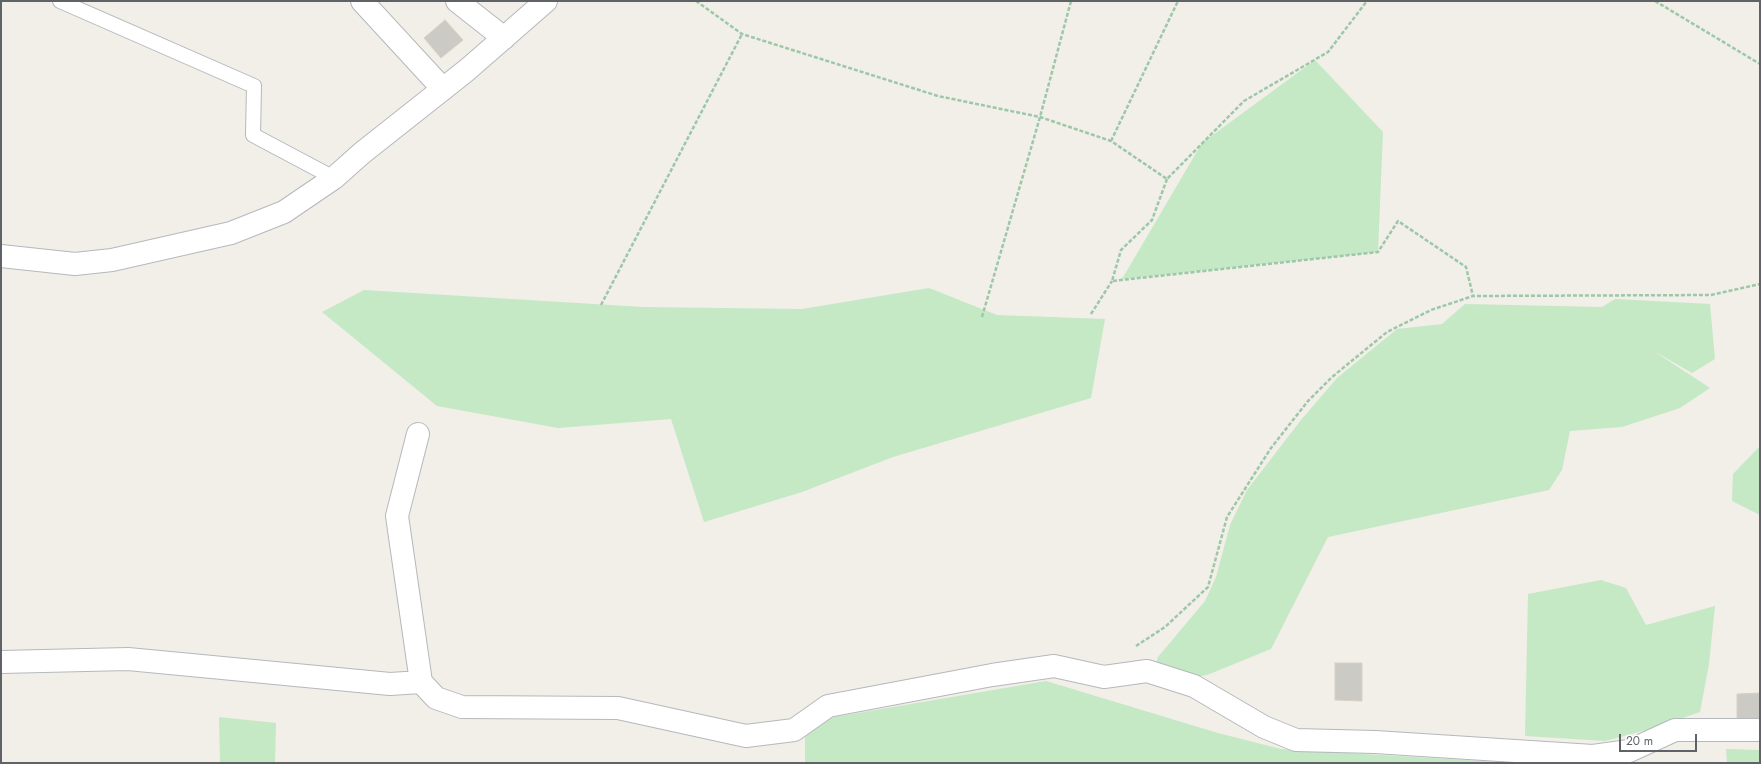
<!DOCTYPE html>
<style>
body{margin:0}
#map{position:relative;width:1761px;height:764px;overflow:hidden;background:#f1efe8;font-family:Jost,sans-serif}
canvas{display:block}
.frame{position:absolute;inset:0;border:2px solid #5f6368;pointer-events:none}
.scale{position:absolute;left:1619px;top:734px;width:78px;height:18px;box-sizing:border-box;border:2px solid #5f6368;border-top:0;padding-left:5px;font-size:12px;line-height:14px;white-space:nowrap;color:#5f6368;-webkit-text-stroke:3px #fff;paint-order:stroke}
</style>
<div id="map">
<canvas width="1761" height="764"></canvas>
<div class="frame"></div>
<div class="scale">20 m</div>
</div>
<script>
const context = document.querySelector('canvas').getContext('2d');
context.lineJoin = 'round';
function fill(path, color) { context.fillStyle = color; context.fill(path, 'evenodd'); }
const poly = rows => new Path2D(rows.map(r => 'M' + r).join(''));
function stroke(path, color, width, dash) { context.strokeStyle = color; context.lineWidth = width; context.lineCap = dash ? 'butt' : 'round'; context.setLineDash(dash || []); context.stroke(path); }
const green = poly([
 [1315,60,1383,132,1378,252,1122,279,1202,143],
 [929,288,997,315,1105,319,1091,398,893,457,802,492,704,522,671,419,558,428,437,406,322,312,364,290,643,307,802,309],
 [1615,299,1710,304,1715,359,1692,373,1652,350,1710,388,1680,408,1622,427,1570,431,1562,470,1549,490,1328,537,1271,649,1207,675,1195,677,1156,663,1158,657,1205,601,1216,577,1230,525,1247,490,1301,420,1337,378,1397,329,1442,324,1465,304,1602,307],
 [1760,446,1760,515,1732,501,1733,474],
 [1601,580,1626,588,1646,625,1715,606,1709,664,1700,712,1654,728,1605,741,1525,736,1528,594],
 [1046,681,1218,733,1281,749,1515,763,805,763,805,722],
 [219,717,276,723,275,763,220,763],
 [1726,749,1760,750,1760,763,1727,763]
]);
const building = poly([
 [445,20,463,40,441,58,424,38,445,20],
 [1335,663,1362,663,1362,701,1335,700,1335,663],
 [1760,693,1760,720,1737,720,1737,694,1760,693]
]);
const path = poly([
 [696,1,742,34,938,96,1040,117,1111,141,1167,179,1244,101,1328,52,1367,1],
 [1655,1,1760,64],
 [1111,141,1178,1],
 [1167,179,1152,220,1121,250,1112,281,1378,252,1398,221,1466,267,1473,296],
 [601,305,742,34],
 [1091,314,1112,281],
 [982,317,1040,117,1071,1],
 [1136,646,1165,627,1208,587,1227,517,1271,448,1308,401,1332,377,1387,332,1431,310,1473,296,1711,295,1760,284]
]);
const service = poly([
 [60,1,254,86,253,135,334,178]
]);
const minor = poly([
 [362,1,443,89],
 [457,1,504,38],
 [418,434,397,516,421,682,436,698,462,707,618,708,746,736,794,730,828,706,992,675,1054,666,1104,677,1147,671,1194,686,1264,727,1296,740,1375,742,1593,756,1629,751,1675,730,1760,730],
 [1,662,128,659,390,684,421,682]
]);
const tertiary = poly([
 [1,256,75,264,112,260,231,233,284,212,334,178,362,153,467,70,546,1]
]);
fill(green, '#c5e8c5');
fill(building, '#cccac5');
stroke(building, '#d6d1c6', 1);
stroke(service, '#b5b8bc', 16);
stroke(minor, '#b5b8bc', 24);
stroke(tertiary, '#b5b8bc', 24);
stroke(path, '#9cc7a9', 2.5, [4, 2]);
stroke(service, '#fff', 14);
stroke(minor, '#fff', 22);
stroke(tertiary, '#fff', 22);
</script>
